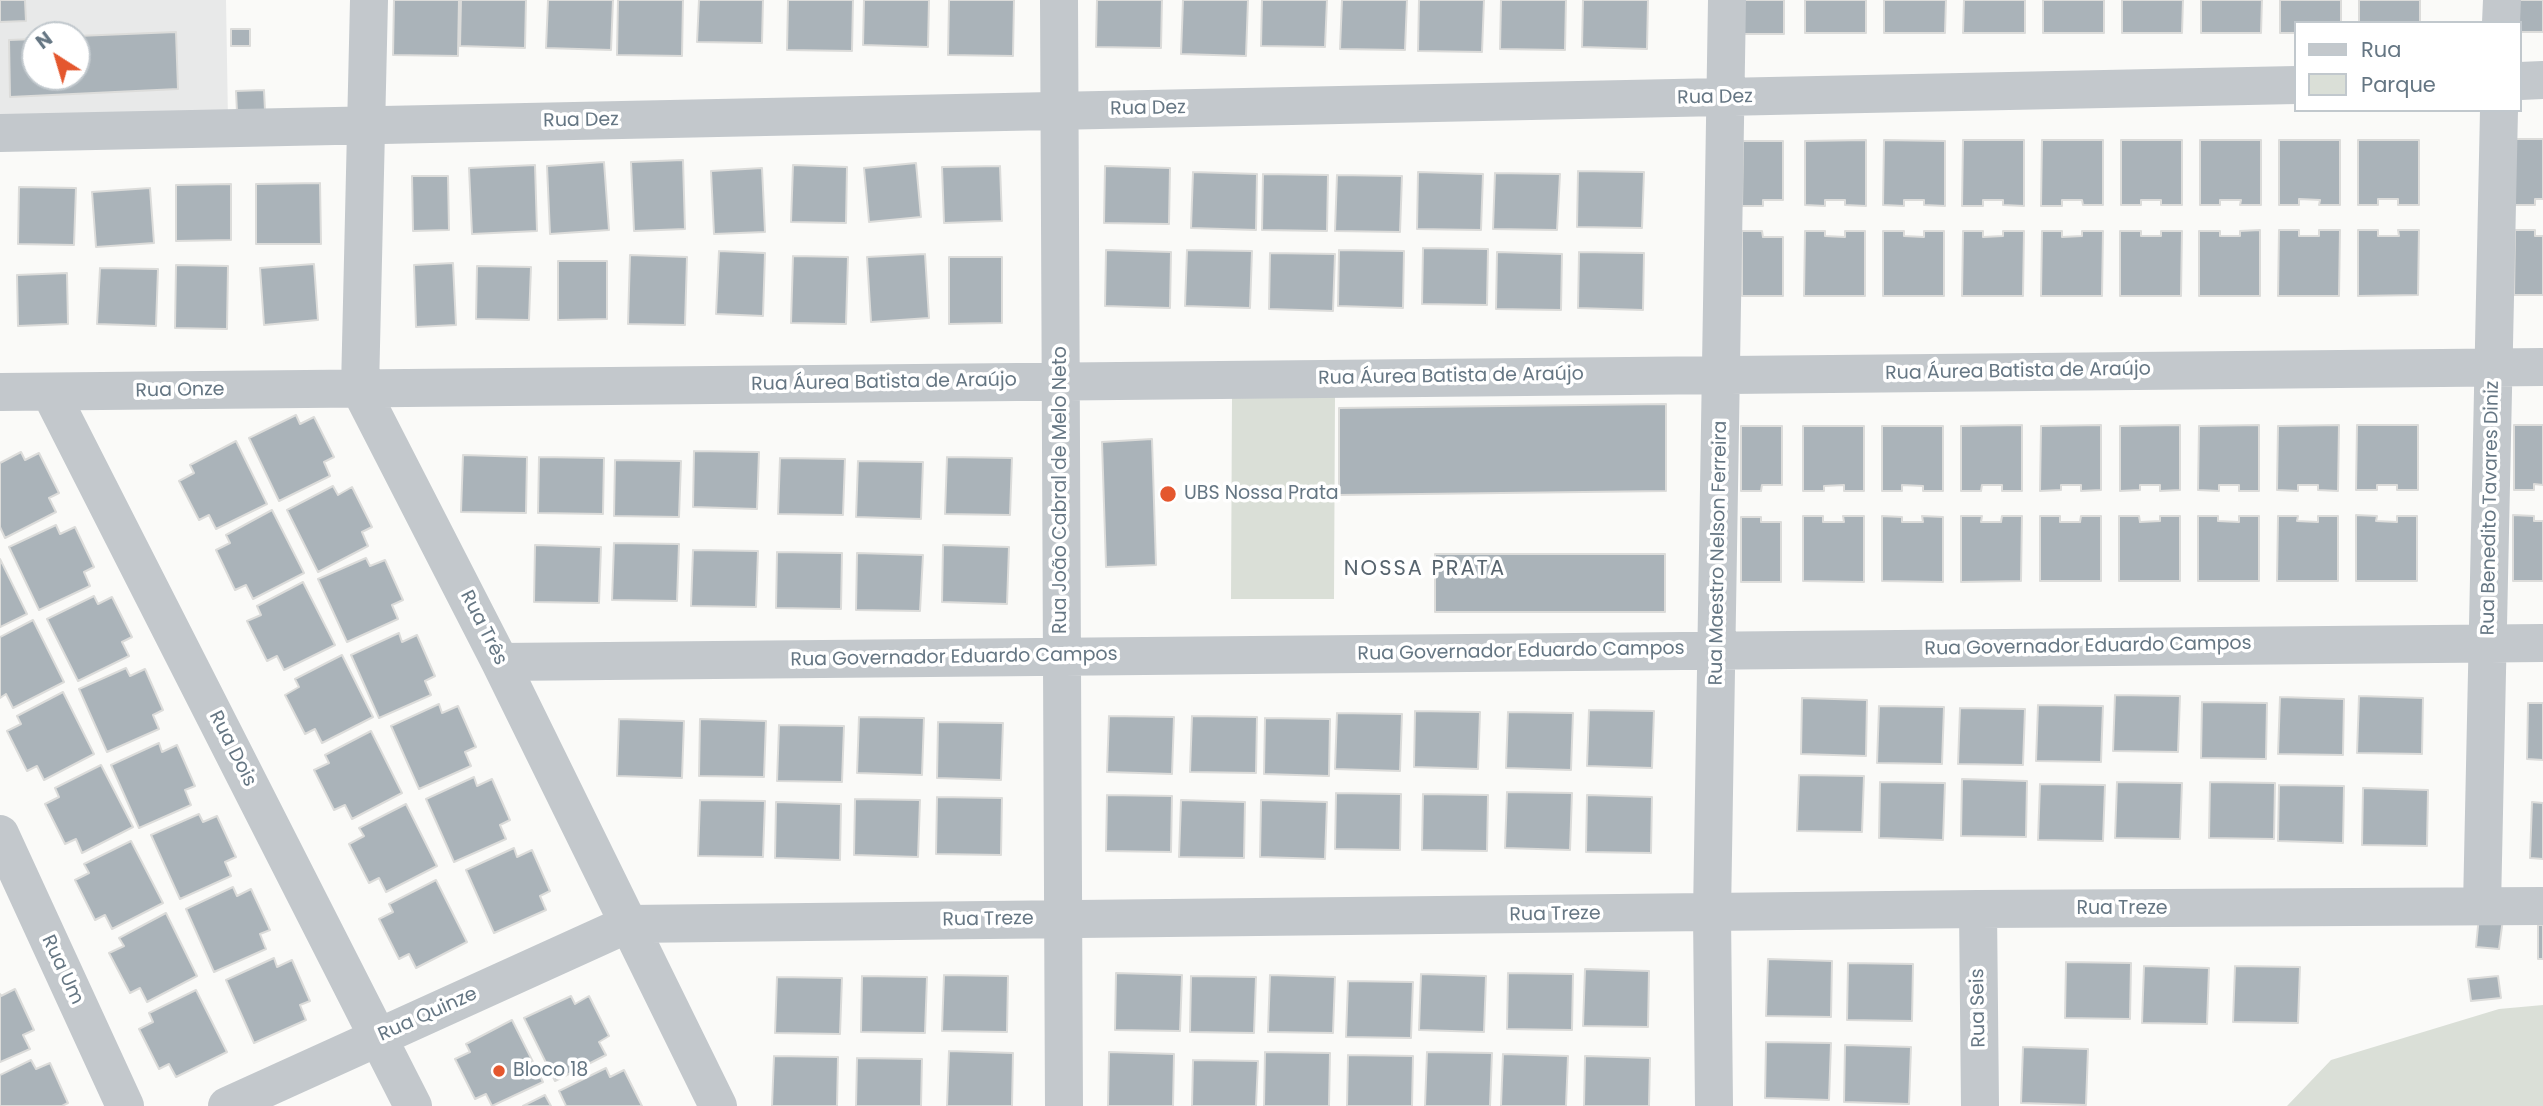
<!DOCTYPE html>
<meta charset="utf-8">
<style>
body{margin:0}
#map{position:relative;width:2543px;height:1106px;overflow:hidden;background:#fafaf8;font-family:Poppins,sans-serif}
canvas{display:block}
.legend{position:absolute;left:2294px;top:21px;width:228px;height:91px;box-sizing:border-box;background:#fff;border:2px solid #c1c8cd;margin:0;padding:9px 12px;list-style:none;font-size:21px;color:#657683}
.legend li{display:flex;align-items:center;gap:14px;height:35px}
.legend b{width:35px;border:2px solid #c1c8cd}
.north{position:absolute;left:21px;top:21px;width:70px;height:70px;box-sizing:border-box;background:#fff;border:2px solid #c1c8cd;border-radius:50%;rotate:323deg;font-size:19px;font-weight:700;line-height:28px;text-align:center;color:#657683}
.north::after{content:'';display:block;margin:auto;width:24px;height:32px;background:#e4572e;clip-path:polygon(50% 0,100% 100%,50% 72%,0 100%)}
</style>
<div id="map">
<canvas width="2543" height="1106"></canvas>
<ul class="legend">
<li><b style="height:9px;background:#c3c8cc"></b>Rua</li>
<li><b style="height:19px;background:#dadfd7"></b>Parque</li>
</ul>
<div class="north">N</div>
</div>
<script>
const context = document.querySelector('canvas').getContext('2d');
context.lineJoin = 'round';
function fill(path, color) { context.fillStyle = color; context.fill(path, 'evenodd'); }
const poly = rows => new Path2D(rows.map(r => 'M' + r).join(''));
function stroke(path, color, width, dash) { context.strokeStyle = color; context.lineWidth = width; context.lineCap = dash ? 'butt' : 'round'; context.setLineDash(dash || []); context.stroke(path); }
function write(font, color, halo, rows, align = 'center') {
  context.font = font + ' Poppins,sans-serif'; context.lineWidth = 7; context.setLineDash([]); context.textBaseline = 'middle'; context.strokeStyle = halo; context.fillStyle = color; for (const [text, x, y, turn = 0] of rows) {
    context.save(); context.translate(x, y); context.rotate((+turn || 0) * Math.PI / 180); context.textAlign = isNaN(turn) ? turn : align; if (halo) context.strokeText(text, 0, 0); context.fillText(text, 0, 0); context.restore();
  }
}
const built = poly([
 [0,0,226,0,228,121,0,124],
 [35,35,77,35,77,77,35,77]
]);
const green = poly([
 [1232,396,1335,396,1334,599,1231,599],
 [2543,1005,2543,1106,2287,1106,2331,1060,2499,1009]
]);
const building = poly([
 [0,0,25,0,26,21,0,22,0,0],
 [394,0,459,0,458,56,393,55,394,0],
 [461,0,526,0,525,48,460,46,461,0],
 [548,0,613,0,611,50,546,48,548,0],
 [618,0,683,0,682,56,617,55,618,0],
 [699,0,763,0,762,43,697,42,699,0],
 [788,0,853,0,852,51,787,50,788,0],
 [864,0,929,0,928,47,863,45,864,0],
 [949,0,1014,0,1013,56,948,55,949,0],
 [1097,0,1162,0,1161,48,1096,47,1097,0],
 [1183,0,1248,0,1246,56,1181,54,1183,0],
 [1262,0,1327,0,1325,47,1261,46,1262,0],
 [1342,0,1407,0,1405,50,1340,49,1342,0],
 [1419,0,1484,0,1482,52,1418,51,1419,0],
 [1501,0,1566,0,1565,50,1500,49,1501,0],
 [1583,0,1648,0,1647,49,1582,47,1583,0],
 [1743,0,1784,0,1784,34,1743,34,1743,0],
 [1805,0,1866,0,1866,33,1805,33,1805,0],
 [1884,0,1946,0,1945,33,1884,33,1884,0],
 [1964,0,2025,0,2025,33,1963,33,1964,0],
 [2043,0,2104,0,2104,33,2043,33,2043,0],
 [2122,0,2183,0,2182,33,2122,33,2122,0],
 [2201,0,2262,0,2261,33,2201,33,2201,0],
 [2280,0,2341,0,2341,23,2296,23,2296,33,2280,33,2280,0],
 [2359,0,2420,0,2420,23,2359,23,2359,0],
 [2516,0,2543,0,2543,32,2520,32,2516,0],
 [231,29,250,29,250,46,231,46,231,29],
 [176,32,178,89,10,97,9,40,35,39,35,77,77,77,77,36,176,32],
 [264,90,265,110,237,112,236,91,264,90],
 [2515,139,2543,139,2543,199,2535,199,2535,205,2515,205,2515,139],
 [1866,140,1866,206,1845,205,1845,200,1825,200,1825,206,1805,205,1805,141,1866,140],
 [1884,140,1945,141,1945,206,1924,205,1924,200,1904,200,1904,206,1883,205,1884,140],
 [1963,140,2024,140,2024,206,2003,205,2003,200,1983,200,1983,206,1962,206,1963,140],
 [2042,140,2103,140,2103,205,2083,205,2082,200,2062,200,2062,206,2041,206,2042,140],
 [2121,140,2182,140,2182,205,2161,205,2161,200,2141,200,2141,205,2121,205,2121,140],
 [2200,140,2261,140,2261,205,2240,205,2241,200,2220,200,2220,205,2200,205,2200,140],
 [2279,140,2340,140,2340,205,2319,205,2320,200,2299,199,2299,205,2279,205,2279,140],
 [2358,140,2419,140,2419,205,2398,205,2398,199,2378,199,2378,205,2358,205,2358,140],
 [1743,141,1783,141,1783,200,1763,200,1763,206,1742,206,1743,141],
 [683,160,685,229,634,231,631,162,683,160],
 [604,162,609,230,550,234,547,166,604,162],
 [916,163,921,217,869,222,864,168,916,163],
 [535,165,537,231,472,234,469,168,535,165],
 [793,165,847,167,846,223,791,222,793,165],
 [1000,166,1002,221,944,223,942,167,1000,166],
 [1105,166,1170,168,1169,224,1104,223,1105,166],
 [762,168,765,232,714,234,711,171,762,168],
 [1578,171,1644,172,1642,228,1577,227,1578,171],
 [1193,172,1257,174,1256,230,1191,228,1193,172],
 [1418,172,1483,174,1481,230,1417,229,1418,172],
 [1495,173,1560,174,1557,230,1493,229,1495,173],
 [1263,174,1328,175,1327,231,1262,230,1263,174],
 [1337,175,1402,176,1400,232,1335,231,1337,175],
 [412,176,448,176,449,230,413,231,412,176],
 [320,183,321,244,256,244,256,184,320,183],
 [231,184,231,240,176,241,176,185,231,184],
 [19,187,76,188,74,245,18,244,19,187],
 [150,188,154,243,96,247,92,192,150,188],
 [2260,230,2260,296,2199,296,2199,231,2220,231,2220,236,2240,236,2240,231,2260,230],
 [2279,230,2299,230,2299,236,2319,236,2319,230,2340,230,2339,296,2278,296,2279,230],
 [2358,230,2378,230,2378,236,2399,236,2398,230,2419,230,2418,295,2358,296,2358,230],
 [2515,230,2535,230,2535,236,2543,236,2543,295,2514,295,2515,230],
 [1742,231,1762,231,1763,237,1783,237,1783,296,1742,296,1742,231],
 [1805,231,1825,231,1825,236,1845,237,1845,231,1865,231,1865,296,1804,296,1805,231],
 [1883,231,1904,231,1904,236,1924,237,1924,231,1944,231,1944,296,1883,296,1883,231],
 [1963,231,1983,231,1983,237,2003,236,2003,231,2024,231,2023,296,1962,296,1963,231],
 [2042,231,2062,231,2062,237,2082,236,2082,231,2103,231,2102,296,2041,296,2042,231],
 [2120,231,2141,231,2141,236,2161,236,2161,231,2182,231,2181,296,2120,296,2120,231],
 [1423,248,1488,249,1487,305,1422,304,1423,248],
 [1106,250,1171,252,1170,308,1105,306,1106,250],
 [1187,250,1252,251,1250,308,1185,306,1187,250],
 [1339,250,1404,251,1403,308,1338,306,1339,250],
 [719,251,765,253,763,316,716,314,719,251],
 [1497,252,1562,254,1561,310,1496,309,1497,252],
 [1579,252,1644,253,1643,310,1578,308,1579,252],
 [1270,253,1335,254,1333,311,1269,309,1270,253],
 [925,254,929,318,871,322,867,257,925,254],
 [630,255,687,257,685,325,628,324,630,255],
 [793,256,848,257,846,324,791,323,793,256],
 [949,257,1002,257,1002,323,949,324,949,257],
 [558,261,607,261,607,319,558,320,558,261],
 [453,263,456,325,416,327,414,265,453,263],
 [314,264,318,320,264,325,260,268,314,264],
 [176,265,228,266,227,329,175,328,176,265],
 [477,266,531,267,529,320,476,319,477,266],
 [100,268,158,269,156,326,97,324,100,268],
 [67,273,68,324,18,326,17,275,67,273],
 [1666,404,1666,491,1339,495,1339,408,1666,404],
 [296,415,300,424,314,417,334,457,324,462,330,476,279,501,249,438,296,415],
 [2022,425,2022,491,2002,491,2002,485,1982,485,1981,491,1961,491,1961,426,2022,425],
 [2101,425,2101,490,2081,491,2081,485,2061,485,2061,490,2040,491,2041,426,2101,425],
 [2180,425,2180,490,2160,491,2160,485,2140,485,2140,490,2120,491,2120,426,2180,425],
 [2259,425,2259,491,2239,491,2239,485,2219,485,2219,491,2198,490,2199,426,2259,425],
 [2339,425,2338,491,2318,490,2318,485,2298,485,2298,491,2277,490,2278,426,2339,425],
 [2357,425,2418,425,2418,490,2397,490,2397,485,2377,485,2377,490,2356,490,2357,425],
 [2514,425,2543,425,2543,485,2534,484,2534,490,2514,490,2514,425],
 [1741,426,1782,426,1782,485,1762,485,1761,491,1741,491,1741,426],
 [1803,426,1864,426,1864,491,1844,491,1844,485,1824,486,1824,491,1803,491,1803,426],
 [1882,426,1943,426,1943,491,1923,491,1923,486,1902,485,1902,491,1882,491,1882,426],
 [1152,439,1156,565,1106,567,1102,442,1152,439],
 [236,441,267,504,216,529,209,515,199,520,179,481,194,473,190,465,236,441],
 [694,451,759,452,757,509,693,507,694,451],
 [21,452,25,460,39,453,59,493,49,498,56,512,5,538,0,527,0,463,21,452],
 [463,455,527,457,526,513,461,512,463,455],
 [539,457,604,458,603,514,538,513,539,457],
 [947,457,1012,458,1010,515,945,514,947,457],
 [780,458,845,459,843,515,778,514,780,458],
 [615,460,681,461,679,517,614,516,615,460],
 [858,461,923,462,921,519,856,517,858,461],
 [333,486,338,495,352,487,372,527,362,532,368,546,318,572,287,510,333,486],
 [272,510,304,573,253,599,246,585,235,590,216,550,230,543,226,535,272,510],
 [2356,515,2377,516,2376,521,2397,522,2397,516,2417,516,2417,581,2356,581,2356,515],
 [2513,515,2534,516,2534,521,2543,521,2543,581,2513,581,2513,515],
 [1803,516,1823,516,1823,522,1844,522,1843,516,1864,516,1864,582,1803,581,1803,516],
 [1882,516,1902,517,1902,522,1923,522,1922,516,1943,517,1943,582,1882,581,1882,516],
 [1961,516,1982,516,1981,522,2001,522,2002,516,2022,516,2021,581,1961,582,1961,516],
 [2040,516,2060,516,2060,522,2080,522,2081,516,2101,516,2101,581,2040,581,2040,516],
 [2119,516,2139,516,2140,522,2160,521,2160,516,2180,516,2180,581,2119,581,2119,516],
 [2198,516,2218,516,2218,521,2239,522,2239,516,2259,516,2259,581,2198,581,2198,516],
 [2278,516,2298,516,2297,521,2318,522,2318,516,2338,516,2338,581,2277,581,2278,516],
 [1741,517,1761,517,1761,522,1781,522,1781,582,1741,582,1741,517],
 [56,525,60,534,75,527,94,567,84,572,90,586,39,610,9,547,56,525],
 [614,543,679,544,677,601,612,600,614,543],
 [535,545,601,547,599,603,534,602,535,545],
 [943,545,1009,547,1007,604,942,602,943,545],
 [693,550,758,551,756,607,691,606,693,550],
 [777,552,842,553,841,609,776,608,777,552],
 [857,553,923,555,920,611,856,610,857,553],
 [1435,554,1665,554,1665,612,1435,612,1435,554],
 [366,558,370,566,385,560,403,600,392,605,398,619,347,642,318,579,366,558],
 [0,559,27,614,0,627,0,559],
 [303,582,335,645,284,670,277,656,267,661,247,621,261,615,257,606,303,582],
 [94,596,98,604,112,597,132,637,122,642,129,656,78,681,47,619,94,596],
 [33,620,64,682,13,708,6,694,0,698,0,637,33,620],
 [399,633,402,642,417,635,435,676,425,681,431,695,379,718,351,655,399,633],
 [342,655,373,717,322,743,315,729,305,734,285,695,299,687,295,679,342,655],
 [126,668,130,676,145,669,163,710,153,715,159,729,107,752,79,689,126,668],
 [63,692,94,754,44,780,37,766,27,771,7,731,21,724,17,716,63,692],
 [2115,695,2180,696,2178,752,2113,751,2115,695],
 [2359,696,2423,698,2422,754,2357,753,2359,696],
 [2280,697,2344,699,2343,755,2278,754,2280,697],
 [1802,698,1867,700,1866,756,1801,754,1802,698],
 [2202,702,2267,703,2266,759,2201,758,2202,702],
 [2528,703,2543,703,2543,760,2527,759,2528,703],
 [439,704,442,713,458,706,476,747,465,752,471,766,419,789,391,726,439,704],
 [2038,705,2103,706,2101,762,2036,761,2038,705],
 [1879,706,1944,707,1942,764,1877,763,1879,706],
 [1960,708,2025,709,2023,765,1958,764,1960,708],
 [1589,710,1654,711,1652,768,1587,766,1589,710],
 [1415,711,1480,712,1478,769,1414,767,1415,711],
 [1508,712,1573,713,1571,770,1506,768,1508,712],
 [1337,713,1402,714,1400,771,1335,769,1337,713],
 [1109,716,1174,717,1172,774,1107,772,1109,716],
 [1192,716,1257,717,1256,773,1190,772,1192,716],
 [859,717,924,718,922,775,857,773,859,717],
 [1265,718,1330,719,1329,776,1264,774,1265,718],
 [619,719,684,721,682,778,617,776,619,719],
 [700,719,766,721,764,777,699,776,700,719],
 [938,722,1003,723,1001,780,937,778,938,722],
 [779,725,844,726,842,782,777,781,779,725],
 [371,731,402,793,352,819,345,805,334,810,314,770,329,763,325,755,371,731],
 [159,743,162,752,177,745,195,786,185,790,191,805,139,828,111,765,159,743],
 [101,765,133,827,82,853,76,839,65,844,45,804,59,797,55,788,101,765],
 [1799,775,1864,776,1862,832,1797,831,1799,775],
 [474,777,477,786,492,779,510,820,500,825,506,839,454,862,426,799,474,777],
 [1962,779,2027,781,2026,837,1961,836,1962,779],
 [1880,782,1945,783,1943,840,1879,838,1880,782],
 [2117,782,2182,783,2180,839,2115,838,2117,782],
 [2210,782,2275,783,2274,839,2209,838,2210,782],
 [2040,784,2105,785,2103,841,2038,840,2040,784],
 [2279,785,2344,786,2343,843,2278,841,2279,785],
 [2363,788,2428,790,2427,846,2362,845,2363,788],
 [1507,792,1572,793,1570,850,1505,848,1507,792],
 [1336,793,1401,794,1400,850,1335,849,1336,793],
 [1423,794,1488,795,1487,851,1422,850,1423,794],
 [1107,795,1172,796,1171,852,1106,851,1107,795],
 [1587,795,1652,797,1651,853,1586,852,1587,795],
 [937,797,1002,798,1001,855,936,854,937,797],
 [855,799,920,800,918,857,854,855,855,799],
 [700,800,765,801,763,857,698,856,700,800],
 [1181,800,1245,802,1244,858,1179,857,1181,800],
 [1261,800,1327,802,1325,859,1260,857,1261,800],
 [776,802,841,804,840,860,775,858,776,802],
 [2532,802,2543,803,2543,859,2530,858,2532,802],
 [406,804,437,866,386,892,379,878,369,883,349,844,364,836,359,828,406,804],
 [199,814,203,822,217,816,236,857,225,862,231,876,180,899,151,835,199,814],
 [131,841,163,903,112,929,105,915,95,920,75,880,89,873,84,864,131,841],
 [514,848,517,857,532,850,550,891,540,896,546,910,494,933,466,870,514,848],
 [436,880,467,942,416,968,409,954,399,959,379,919,393,912,389,904,436,880],
 [233,887,237,896,251,889,270,930,260,934,266,949,214,972,186,909,233,887],
 [166,913,197,976,147,1002,140,988,130,993,109,953,124,946,119,938,166,913],
 [2479,916,2503,919,2499,949,2476,947,2479,916],
 [2538,925,2543,925,2543,959,2538,959,2538,925],
 [274,958,277,967,292,960,310,1001,300,1005,306,1020,254,1043,226,980,274,958],
 [1768,959,1832,961,1831,1017,1766,1016,1768,959],
 [2066,962,2131,963,2130,1019,2065,1018,2066,962],
 [1848,963,1913,964,1912,1021,1847,1020,1848,963],
 [2144,966,2209,968,2207,1024,2142,1023,2144,966],
 [2235,966,2300,967,2298,1023,2233,1022,2235,966],
 [1585,969,1649,971,1648,1027,1583,1026,1585,969],
 [1116,973,1182,975,1180,1031,1115,1030,1116,973],
 [1508,973,1573,974,1572,1030,1507,1029,1508,973],
 [1421,974,1486,976,1484,1032,1419,1030,1421,974],
 [944,975,1008,976,1007,1032,942,1031,944,975],
 [1270,975,1335,977,1333,1033,1268,1032,1270,975],
 [862,976,927,977,925,1033,861,1032,862,976],
 [1191,976,1256,977,1254,1033,1190,1032,1191,976],
 [2498,976,2501,998,2471,1001,2468,979,2498,976],
 [777,977,842,978,840,1034,775,1033,777,977],
 [1348,981,1413,982,1411,1038,1346,1037,1348,981],
 [15,989,34,1030,23,1035,30,1049,0,1062,0,994,1,996,15,989],
 [196,990,227,1052,176,1077,169,1064,159,1069,139,1029,153,1022,149,1013,196,990],
 [571,996,575,1004,589,996,609,1036,599,1042,606,1055,555,1081,524,1018,571,996],
 [512,1020,543,1082,492,1106,486,1094,475,1099,455,1059,470,1052,466,1044,512,1020],
 [1766,1042,1831,1043,1829,1100,1765,1098,1766,1042],
 [1845,1045,1911,1047,1909,1104,1844,1102,1845,1045],
 [2023,1047,2088,1049,2086,1105,2021,1103,2023,1047],
 [949,1051,1013,1053,1012,1106,947,1106,949,1051],
 [1109,1052,1174,1054,1173,1106,1108,1106,1109,1052],
 [1265,1052,1330,1053,1329,1106,1264,1106,1265,1052],
 [1427,1052,1492,1053,1490,1106,1425,1106,1427,1052],
 [1503,1054,1568,1056,1566,1106,1501,1106,1503,1054],
 [1348,1055,1413,1056,1412,1106,1347,1106,1348,1055],
 [774,1056,838,1057,837,1106,772,1106,774,1056],
 [1585,1056,1650,1058,1649,1106,1584,1106,1585,1056],
 [857,1058,922,1059,921,1106,856,1106,857,1058],
 [31,1060,36,1069,50,1063,68,1103,62,1106,0,1106,0,1075,31,1060],
 [1193,1060,1258,1061,1256,1106,1192,1106,1193,1060],
 [606,1068,610,1077,624,1070,642,1106,566,1106,559,1091,606,1068],
 [545,1095,551,1106,523,1106,545,1095]
]);
const minor = poly([
 [369,0,360,389,500,662,718,1106],
 [1059,0,1064,1106],
 [2501,23,2502,0],
 [2520,81,2543,80],
 [0,133,2296,85],
 [0,392,2543,367],
 [50,392,413,1106],
 [500,662,2543,643],
 [0,834,125,1106],
 [2482,906,2499,110],
 [1978,909,1980,1106],
 [227,1106,628,924,1978,909,2543,906],
 [1714,1106,1712,914,1727,0]
]);
const markers = [
 [1168,494,9,"#e4572e"],
 [499,1071,7,"#e4572e"]
];
const streetNames = [
 ["Rua Dez",1715,98,-1],
 ["Rua Dez",1148,109,-1],
 ["Rua Dez",581,121,-1],
 ["Rua Áurea Batista de Araújo",2018,372,-1],
 ["Rua Áurea Batista de Araújo",1451,377,-1],
 ["Rua Áurea Batista de Araújo",884,383,-1],
 ["Rua Onze",180,391,-1],
 ["Rua João Cabral de Melo Neto",1061,490,-90],
 ["Rua Benedito Tavares Diniz",2491,508,-89],
 ["Rua Maestro Nelson Ferreira",1719,553,-89],
 ["Rua Três",483,628,63],
 ["Rua Governador Eduardo Campos",2088,647,-1],
 ["Rua Governador Eduardo Campos",1521,652,-1],
 ["Rua Governador Eduardo Campos",954,658,-1],
 ["Rua Dois",232,749,63],
 ["Rua Treze",2122,909],
 ["Rua Treze",1555,915,-1],
 ["Rua Treze",988,920,-1],
 ["Rua Um",62,970,65],
 ["Rua Seis",1979,1008,-91],
 ["Rua Quinze",428,1015,-24]
];
const poiNames = [
 ["UBS Nossa Prata",1184,494],
 ["Bloco 18",513,1071]
];
const neighbourhoodNames = [
 ["NOSSA PRATA",1425,570]
];
fill(built, '#e8e9e9');
fill(green, '#dadfd7');
fill(building, '#aab3b9');
stroke(building, '#dcdcda', 2);
stroke(minor, '#c3c8cc', 38);
for (const [x, y, r, color] of markers) { const dot = new Path2D(); dot.arc(x, y, r, 0, 2 * Math.PI); context.fillStyle = color; context.fill(dot); stroke(dot, '#fff', 2.5); }
write('19px', '#657683', '#fff', streetNames);
write('19px', '#657683', '#fff', poiNames, 'left');
context.letterSpacing = '2px';
write('21px', '#57646e', '#fff', neighbourhoodNames);
context.letterSpacing = '0px';
</script>
